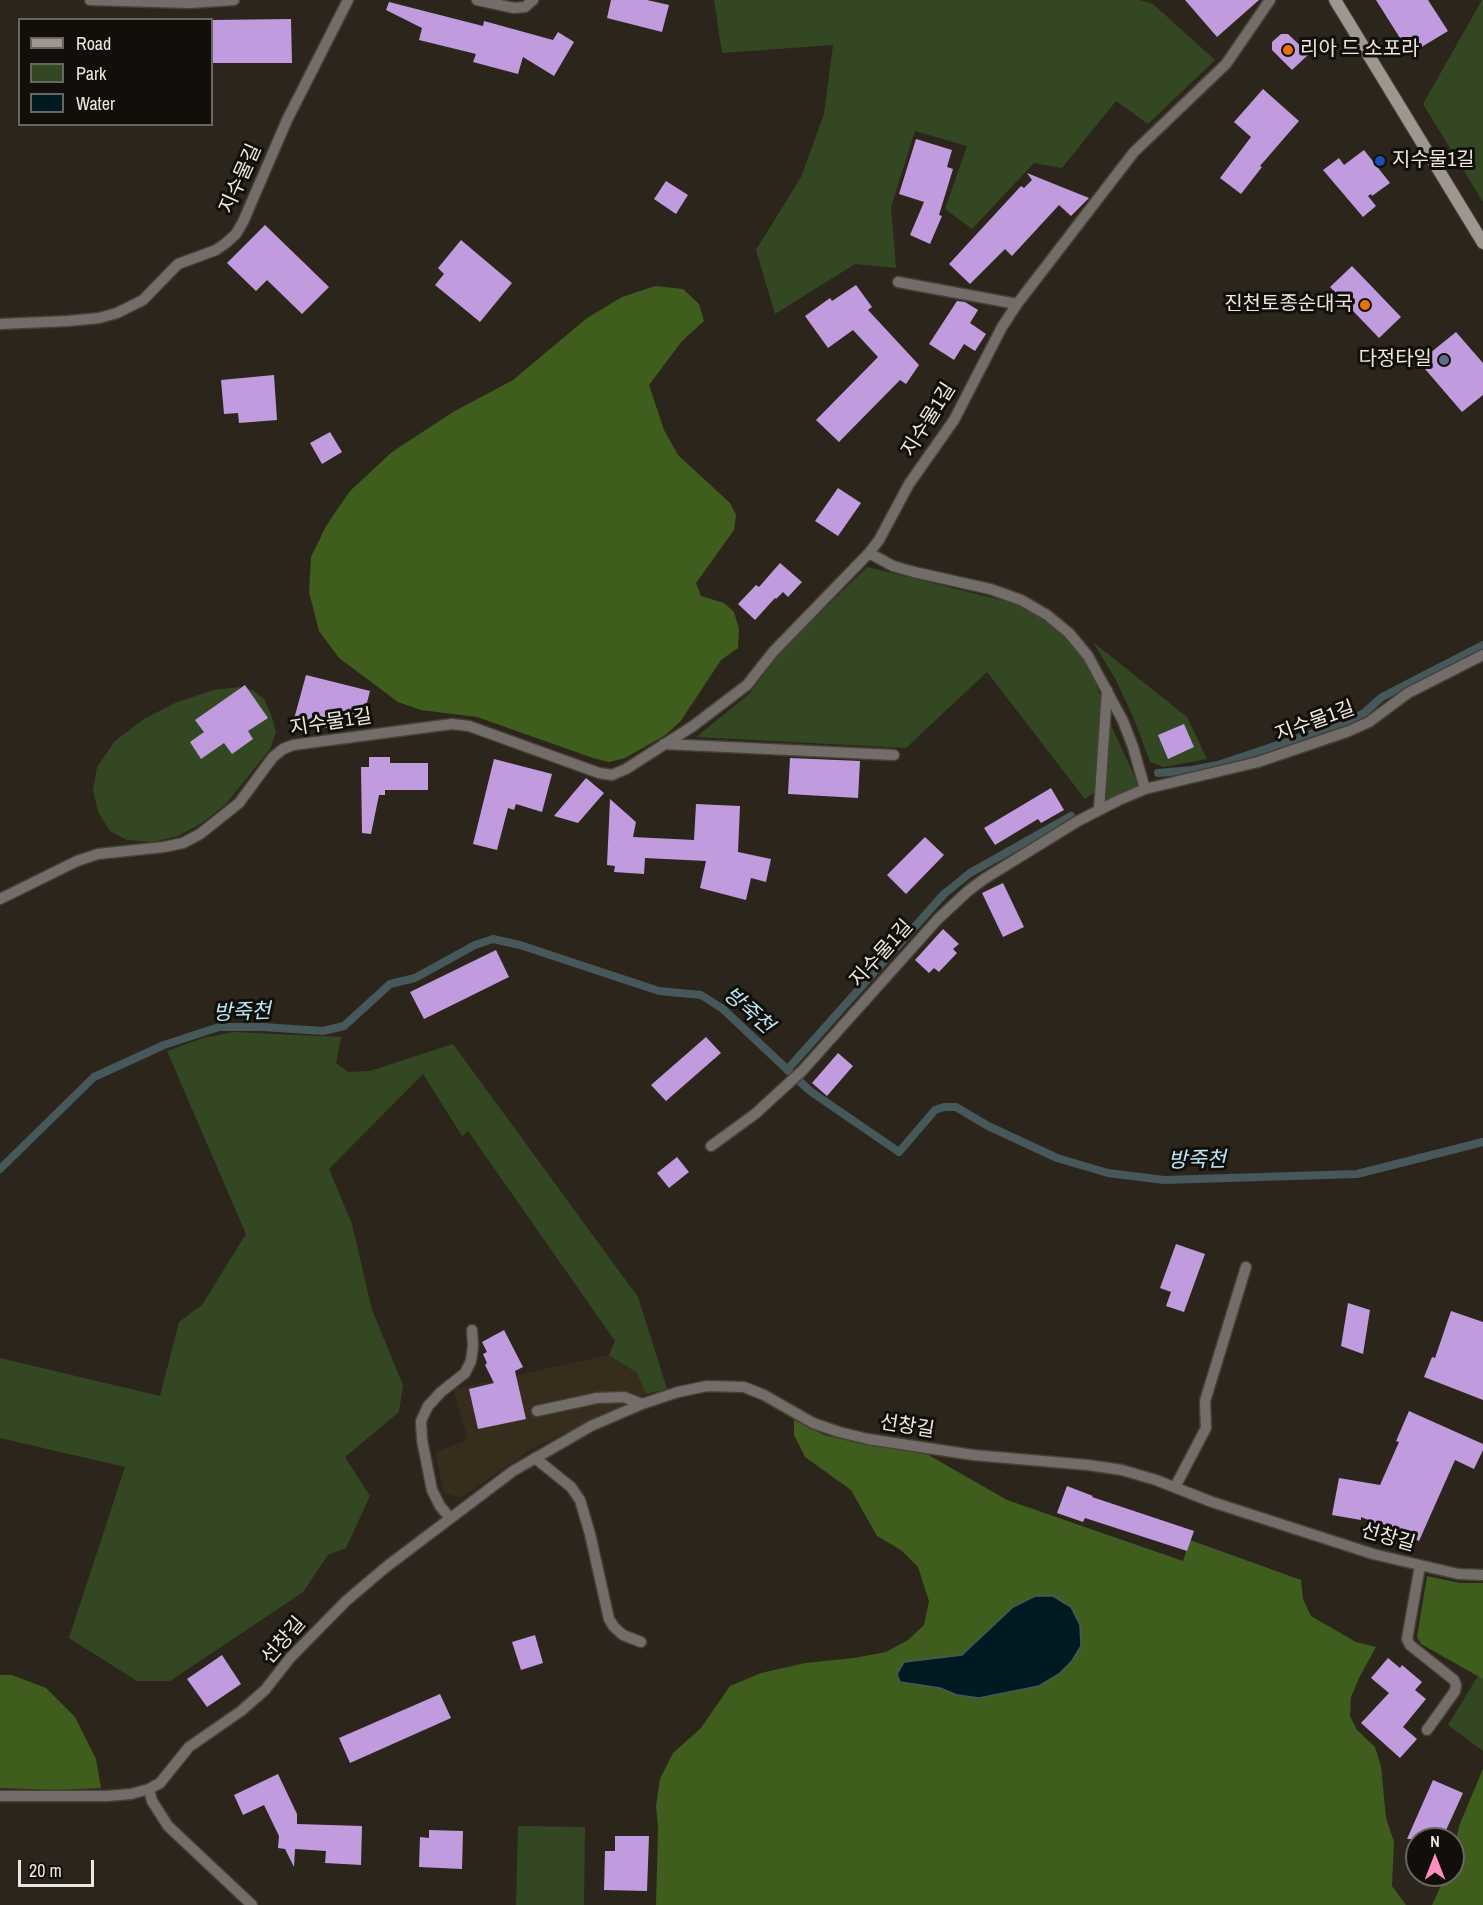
<!DOCTYPE html>
<meta charset="utf-8">
<style>
body{margin:0}
#map{position:relative;width:1483px;height:1905px;overflow:hidden;background:#2c251b;font-family:"Archivo Narrow",sans-serif}
canvas{display:block}
.legend{position:absolute;left:18px;top:18px;width:195px;height:108px;box-sizing:border-box;background:#120f0a;border:2px solid #696560;margin:0;padding:8px 10px;list-style:none;font-size:18px;color:#ece7e0}
.legend li{display:flex;align-items:center;gap:12px;height:30px}
.legend b{width:30px;border:2px solid #696560}
.north{position:absolute;left:1405px;top:1827px;width:60px;height:60px;box-sizing:border-box;background:#120f0a;border:2px solid #696560;border-radius:50%;rotate:0deg;font-size:16px;font-weight:700;line-height:24px;text-align:center;color:#ece7e0}
.north::after{content:'';display:block;margin:auto;width:21px;height:27px;background:#fd8ec0;clip-path:polygon(50% 0,100% 100%,50% 72%,0 100%)}
.scale{position:absolute;left:18px;top:1860px;width:76px;height:27px;box-sizing:border-box;border:3px solid #ece7e0;border-top:0;padding-left:8px;font-size:18px;line-height:21px;white-space:nowrap;color:#ece7e0;-webkit-text-stroke:4px #120f0a;paint-order:stroke}
</style>
<div id="map">
<canvas width="1483" height="1905"></canvas>
<ul class="legend">
<li><b style="height:8px;background:#9f9690"></b>Road</li>
<li><b style="height:16px;background:#344723"></b>Park</li>
<li><b style="height:16px;background:#001a22"></b>Water</li>
</ul>
<div class="north">N</div>
<div class="scale">20 m</div>
</div>
<script>
const context = document.querySelector('canvas').getContext('2d');
context.lineJoin = 'round';
function fill(path, color) { context.fillStyle = color; context.fill(path, 'evenodd'); }
const poly = rows => new Path2D(rows.map(r => 'M' + r).join(''));
function stroke(path, color, width, dash) { context.strokeStyle = color; context.lineWidth = width; context.lineCap = dash ? 'butt' : 'round'; context.setLineDash(dash || []); context.stroke(path); }
function write(font, color, halo, rows, align = 'center') {
  context.font = font + ' "Archivo Narrow","Noto Sans KR",sans-serif'; context.lineWidth = 6; context.setLineDash([]); context.textBaseline = 'middle'; context.strokeStyle = halo; context.fillStyle = color; for (const [text, x, y, turn = 0] of rows) {
    context.save(); context.translate(x, y); context.rotate((+turn || 0) * Math.PI / 180); context.textAlign = isNaN(turn) ? turn : align; if (halo) context.strokeText(text, 0, 0); context.fillText(text, 0, 0); context.restore();
  }
}
const built = poly([
 [609,1355,637,1373,646,1394,533,1448,461,1498,444,1493,435,1452,468,1440,453,1389]
]);
const green = poly([
 [714,0,1140,0,1153,4,1215,60,1148,124,1116,101,1062,168,1034,163,972,229,945,209,967,146,915,131,891,207,896,268,855,264,775,314,756,250,801,177,824,114,833,45,722,53],
 [1482,0,1483,0,1483,202,1423,104],
 [867,567,1013,603,1036,615,1061,633,1081,656,1095,681,1102,701,1097,791,1085,799,987,672,906,748,696,737,749,694,783,649],
 [1093,642,1187,717,1207,759,1164,767,1150,762,1134,719,1116,680],
 [241,687,253,690,264,699,271,714,276,732,270,749,226,804,202,823,178,836,153,842,127,840,110,831,98,812,93,790,97,767,115,741,144,719,175,703,213,690],
 [1110,723,1139,786,1106,801],
 [233,1032,341,1037,336,1063,348,1072,370,1071,453,1044,638,1297,667,1389,646,1394,637,1373,609,1355,615,1341,468,1131,462,1136,423,1074,329,1169,352,1224,372,1310,403,1385,399,1412,345,1457,370,1496,346,1548,328,1555,303,1592,170,1681,137,1681,69,1638,125,1467,0,1438,0,1358,160,1396,179,1322,202,1305,246,1234,167,1051,203,1038],
 [1478,1676,1483,1679,1483,1751,1448,1725],
 [518,1826,585,1827,584,1905,516,1905]
]);
const forest = poly([
 [655,286,683,289,699,304,704,321,682,341,649,385,664,430,678,455,730,503,736,515,734,530,696,583,701,596,724,603,734,612,739,629,738,648,721,660,680,722,664,736,625,758,609,762,593,758,477,717,421,710,398,702,339,658,319,631,309,592,311,557,326,526,350,491,392,452,453,412,513,380,587,318,622,297],
 [794,1420,824,1435,863,1444,925,1453,1007,1500,1183,1561,1190,1540,1301,1580,1303,1599,1311,1616,1356,1642,1376,1647,1360,1676,1351,1697,1350,1716,1357,1730,1375,1747,1381,1766,1386,1818,1394,1842,1392,1886,1406,1905,656,1905,658,1829,656,1806,660,1779,673,1753,701,1728,730,1686,761,1673,805,1663,854,1658,886,1652,908,1640,924,1625,929,1601,918,1567,901,1550,877,1536,851,1490,805,1457,794,1435],
 [1013,1607,1059,1674,1039,1686,979,1698,957,1695,940,1688,928,1686,904,1662,962,1655],
 [1427,1576,1460,1583,1483,1583,1483,1679,1421,1644,1417,1637],
 [0,1675,12,1675,46,1688,75,1717,96,1759,101,1788,57,1790,0,1788],
 [1483,1769,1483,1905,1432,1905,1446,1875,1453,1875,1453,1852,1459,1826]
]);
const water = poly([
 [1035,1596,1053,1596,1071,1607,1080,1625,1081,1646,1072,1661,1059,1674,1039,1686,979,1698,957,1695,940,1688,900,1682,897,1674,904,1662,962,1655,1013,1607,1035,1596]
]);
const stream = poly([
 [1158,773,1192,770,1218,765,1352,720,1364,713,1382,697,1483,645],
 [787,1070,944,894,970,873,1071,816],
 [0,1169,94,1077,164,1045,219,1027,263,1027,323,1031,344,1026,390,984,415,978,475,945,493,939,520,945,659,991,701,995,723,1009,810,1091,899,1152,935,1110,944,1107,956,1107,988,1126,1057,1158,1108,1173,1164,1180,1357,1174,1483,1142]
]);
const building = poly([
 [611,0,647,0,669,5,662,32,607,18],
 [1185,0,1259,0,1217,37],
 [1376,0,1428,0,1448,31,1410,54],
 [389,2,483,26,484,21,553,40,558,32,574,42,554,76,523,57,518,74,473,62,476,54,419,40,422,28,386,10],
 [291,19,292,63,212,63,212,20],
 [1281,34,1288,34,1309,54,1292,70,1272,50,1272,42],
 [1263,89,1299,121,1260,166,1262,167,1241,194,1220,178,1251,137,1234,122],
 [916,139,952,150,947,167,953,169,939,215,942,216,930,244,910,235,924,202,899,194],
 [1364,150,1390,183,1372,196,1371,194,1368,196,1376,206,1363,217,1323,170,1339,158,1344,165],
 [1027,173,1089,198,1071,216,1059,205,1012,256,1005,249,970,284,949,264,1021,186,1024,188,1032,180],
 [666,181,688,195,676,214,654,199],
 [265,225,329,287,302,314,267,280,256,291,227,263],
 [461,240,512,283,480,322,435,285,444,274,438,268],
 [1352,266,1401,317,1379,338,1330,287],
 [856,285,872,307,868,310,919,365,906,384,900,380,839,442,816,420,878,357,853,330,828,348,805,316,830,298,832,301],
 [957,301,965,302,978,310,970,323,986,334,975,351,964,344,954,360,929,344],
 [1456,332,1483,363,1483,395,1462,412,1419,362],
 [274,375,277,420,239,423,238,413,224,414,221,380],
 [330,432,342,452,322,464,310,443],
 [838,488,861,503,838,536,815,521],
 [780,563,802,582,788,597,783,592,776,599,775,598,755,620,738,604,756,585,759,587],
 [306,675,370,691,362,722,335,715,331,729,294,719],
 [245,685,268,718,248,731,253,739,232,754,224,743,201,759,190,742,204,732,195,720],
 [1184,724,1194,747,1168,759,1158,735],
 [369,757,390,757,390,763,428,763,428,790,385,790,385,795,379,795,371,834,362,833,361,767,369,767],
 [790,758,860,761,858,798,788,794],
 [494,759,552,774,542,812,516,804,514,810,508,808,497,850,473,844],
 [586,778,604,793,578,823,554,816],
 [1051,788,1064,810,1041,823,1038,819,995,845,984,828],
 [610,799,636,822,633,837,694,840,696,804,740,806,738,852,771,859,766,882,751,878,746,900,700,888,706,861,645,858,644,874,614,872,615,866,607,865],
 [925,837,944,855,906,894,887,875],
 [1003,883,1024,927,1003,937,982,893],
 [943,929,959,944,953,949,957,953,939,972,934,968,929,973,915,960],
 [496,950,509,977,424,1019,410,992],
 [706,1037,721,1053,666,1101,651,1085],
 [838,1053,853,1066,827,1096,812,1083],
 [677,1157,689,1172,669,1188,657,1173],
 [1176,1244,1205,1254,1184,1312,1166,1306,1171,1292,1160,1288],
 [1348,1303,1370,1310,1363,1354,1341,1346],
 [1451,1311,1483,1322,1483,1400,1424,1377,1432,1357,1435,1358],
 [504,1330,523,1367,515,1371,526,1419,478,1429,469,1389,494,1383,485,1365,487,1363,483,1354,487,1352,482,1342],
 [1409,1411,1483,1444,1483,1450,1474,1469,1455,1460,1419,1541,1361,1517,1361,1520,1332,1515,1339,1478,1380,1485,1399,1442,1396,1441],
 [1067,1486,1093,1496,1092,1497,1194,1531,1187,1551,1085,1518,1083,1522,1057,1513],
 [535,1635,543,1663,521,1670,512,1642],
 [222,1655,241,1684,207,1707,187,1679],
 [1388,1658,1400,1668,1402,1665,1422,1682,1415,1690,1426,1699,1403,1727,1417,1739,1400,1758,1361,1723,1389,1693,1371,1678],
 [440,1694,451,1718,350,1763,339,1738],
 [278,1774,297,1814,297,1824,362,1826,361,1865,325,1863,326,1851,295,1849,294,1867,285,1849,278,1848,279,1836,264,1805,243,1815,234,1795],
 [1433,1780,1463,1793,1442,1839,1407,1839],
 [429,1830,463,1831,462,1869,419,1867,420,1837,429,1838],
 [615,1836,649,1836,647,1891,604,1890,605,1851,615,1851]
]);
const lane = poly([
 [90,0,190,3,234,0],
 [477,0,514,8,525,7,533,0],
 [898,282,1017,304],
 [0,324,68,321,99,318,117,313,143,300,178,264,216,250,226,243,236,234,243,222,287,120,348,0],
 [869,553,893,566,914,572,990,589,1021,600,1047,615,1069,633,1088,656,1123,721,1133,747,1145,789],
 [664,744,894,755],
 [1099,810,1107,690],
 [0,899,77,861,98,854,164,847,183,843,200,834,239,803,273,757,283,749,293,745,452,724,469,726,599,773,612,775,626,769,693,726,747,685,773,652,869,553,879,540,909,484,954,420,1002,327,1017,304,1134,152,1226,64,1270,0],
 [711,1146,755,1114,802,1071,938,919,968,891,984,879,1078,821,1119,800,1145,789,1258,762,1349,731,1369,722,1408,693,1483,655],
 [537,1411,597,1398,624,1397,642,1404],
 [535,1458,571,1487,580,1500,590,1534,609,1619,614,1627,623,1635,641,1642],
 [1175,1487,1206,1428,1205,1401,1246,1267],
 [450,1518,440,1506,432,1490,422,1440,421,1421,428,1406,441,1392,465,1373,471,1361,473,1346,472,1330],
 [1420,1566,1407,1639,1410,1645,1454,1680,1456,1685,1455,1691,1427,1730],
 [149,1789,152,1801,168,1826,252,1905],
 [0,1796,107,1796,131,1794,149,1789,160,1783,189,1747,241,1711,265,1690,290,1658,346,1601,386,1567,513,1471,591,1426,642,1404,678,1392,707,1386,744,1387,764,1395,813,1423,839,1432,868,1439,973,1455,1088,1465,1122,1470,1156,1480,1212,1502,1373,1554,1458,1574,1483,1575]
]);
const secondary = poly([
 [1335,0,1483,243]
]);
const markers = [
 [1288,50,6,"#e8710a"],
 [1380,161,6,"#1a4fb4"],
 [1365,305,6,"#e8710a"],
 [1444,360,6,"#5c6f8a"]
];
const poiNames = [
 ["리아 드 소포라",1300,50],
 ["지수물1길",1392,161],
 ["진천토종순대국",1353,305,"right"],
 ["다정타일",1432,360,"right"]
];
const streetNames = [
 ["지수물길",241,179,-66],
 ["지수물1길",929,420,-58],
 ["지수물1길",1315,722,-20],
 ["지수물1길",331,723,-9],
 ["지수물1길",882,954,-48],
 ["선창길",907,1427,9],
 ["선창길",1388,1538,16],
 ["선창길",284,1641,-49]
];
const waterNames = [
 ["방죽천",748,1011,41],
 ["방죽천",242,1013,-2],
 ["방죽천",1197,1161,-1]
];
fill(built, '#372d1d');
fill(green, '#344723');
fill(forest, '#3f5e1d');
fill(water, '#001a22');
stroke(water, '#47585b', 1.5);
stroke(stream, '#47585b', 8);
fill(building, '#c09bdd');
stroke(lane, '#474037', 13);
stroke(secondary, '#474037', 14);
stroke(lane, '#736d6a', 10);
stroke(secondary, '#9f9690', 12);
for (const [x, y, r, color] of markers) { const dot = new Path2D(); dot.arc(x, y, r, 0, 2 * Math.PI); context.fillStyle = color; context.fill(dot); stroke(dot, '#120f0a', 2); }
write('20px', '#ece7e0', '#120f0a', poiNames, 'left');
write('20px', '#ece7e0', '#120f0a', streetNames);
write('italic 21px', '#b9e7f6', '#120f0a', waterNames);
</script>
